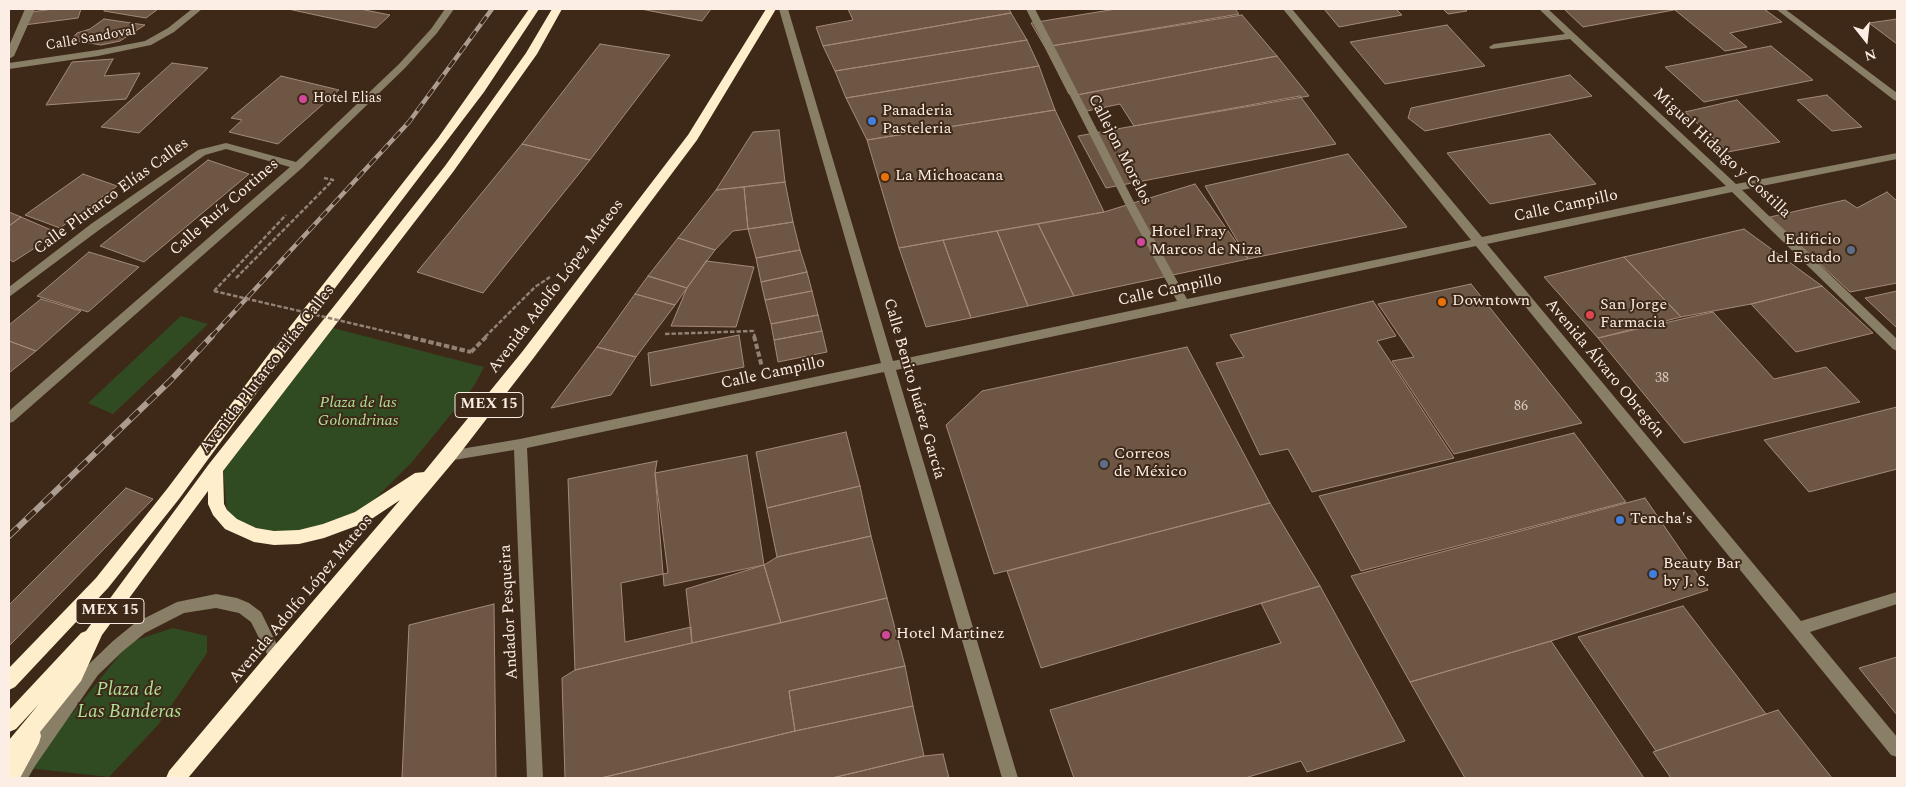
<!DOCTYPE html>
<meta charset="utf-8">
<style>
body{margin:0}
#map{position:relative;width:1906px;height:787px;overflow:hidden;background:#3e2919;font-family:Spectral,serif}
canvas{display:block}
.frame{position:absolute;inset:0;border:10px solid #fceee4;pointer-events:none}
.north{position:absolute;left:1841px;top:15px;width:50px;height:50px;-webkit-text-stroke:4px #3e2919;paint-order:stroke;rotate:164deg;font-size:14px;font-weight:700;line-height:20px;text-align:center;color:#fceee4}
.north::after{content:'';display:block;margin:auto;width:18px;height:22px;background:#fceee4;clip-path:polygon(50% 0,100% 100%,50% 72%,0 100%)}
</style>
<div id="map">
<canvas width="1906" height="787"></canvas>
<div class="frame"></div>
<div class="north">N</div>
</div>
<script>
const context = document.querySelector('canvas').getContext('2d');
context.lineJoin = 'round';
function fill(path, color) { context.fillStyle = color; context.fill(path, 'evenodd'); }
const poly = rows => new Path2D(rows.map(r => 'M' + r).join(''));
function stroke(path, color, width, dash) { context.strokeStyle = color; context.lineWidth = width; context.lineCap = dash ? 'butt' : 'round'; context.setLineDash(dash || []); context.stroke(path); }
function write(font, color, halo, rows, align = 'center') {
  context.font = font + ' Spectral,serif'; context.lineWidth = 4; context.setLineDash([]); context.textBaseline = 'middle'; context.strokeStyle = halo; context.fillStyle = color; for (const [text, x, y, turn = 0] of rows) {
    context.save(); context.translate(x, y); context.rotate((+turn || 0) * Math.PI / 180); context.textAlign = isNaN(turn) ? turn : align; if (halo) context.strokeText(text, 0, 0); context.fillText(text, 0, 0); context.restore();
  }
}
const green = poly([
 [181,316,208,324,113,414,88,403],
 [333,328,484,367,474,386,412,462,360,514,299,533,258,533,227,513,223,467],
 [173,628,207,636,207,653,158,725,109,777,28,768,130,642]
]);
const building = poly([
 [54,9,81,9,78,18,24,25,31,12,54,9],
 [104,9,158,9,146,18,104,11,104,9],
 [288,9,360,9,390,15,376,28,288,9],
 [641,9,711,9,702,21,641,9],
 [848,9,1009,9,1011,13,823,46,816,27,853,20,848,9],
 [1116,9,1235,9,1239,14,1045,47,1031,23,1116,9],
 [1324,9,1396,9,1402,15,1339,27,1324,9],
 [1443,9,1465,9,1467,11,1448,14,1443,9],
 [1564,9,1679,9,1583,27,1564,9],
 [1684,9,1764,9,1782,22,1730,33,1747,47,1725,51,1675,10,1684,9],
 [1011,13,1027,40,835,71,823,46,1011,13],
 [1242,15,1277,56,1077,95,1069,94,1045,47,1242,15],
 [104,19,145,25,120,41,101,45,71,40,77,33,90,29,104,19],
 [1897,19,1897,44,1869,23,1897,19],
 [1447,25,1485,66,1385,84,1350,42,1447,25],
 [1027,40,1039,66,846,98,835,71,1027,40],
 [600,44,670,55,590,160,522,144,600,44],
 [1771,46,1813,80,1704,102,1665,67,1771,46],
 [1277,56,1309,96,1134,126,1120,104,1087,111,1077,95,1277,56],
 [113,59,104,76,140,73,126,99,46,105,72,62,113,59],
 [172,63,208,68,139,133,101,127,172,63],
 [1039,66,1055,110,867,140,846,98,1039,66],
 [1570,75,1592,96,1425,131,1408,118,1411,108,1570,75],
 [281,76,339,90,278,144,229,132,242,120,231,118,281,76],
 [1827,95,1862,127,1832,131,1797,100,1827,95],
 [1300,96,1336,144,1106,188,1078,136,1300,96],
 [1737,100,1780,142,1728,152,1685,112,1737,100],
 [1055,110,1104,212,899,248,867,140,1055,110],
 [779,130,785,182,716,190,753,132,779,130],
 [1550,134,1596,184,1490,204,1447,153,1550,134],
 [522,144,590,160,483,293,417,272,522,144],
 [1348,154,1407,227,1248,259,1205,186,1348,154],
 [208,160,249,174,144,262,100,246,208,160],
 [83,174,117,186,60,228,25,215,83,174],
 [785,182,793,222,748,229,744,187,785,182],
 [1195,184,1248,259,1074,296,1038,224,1104,212,1195,184],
 [744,187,748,229,733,231,715,250,678,238,716,190,744,187],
 [1887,192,1897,201,1897,283,1850,292,1770,217,1845,200,1857,208,1887,192],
 [9,212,21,217,9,226,9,212],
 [21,217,58,233,13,262,9,259,9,226,21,217],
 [793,222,800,250,756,258,748,229,793,222],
 [1038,224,1074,296,1028,306,997,231,1038,224],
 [1744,229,1822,286,1751,304,1681,317,1624,257,1744,229],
 [997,231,1028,306,971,318,943,240,997,231],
 [678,238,715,250,687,288,648,276,678,238],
 [943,240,971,318,926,327,899,248,943,240],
 [800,250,807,272,761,282,756,258,800,250],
 [89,252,139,267,88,312,37,296,89,252],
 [1624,257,1681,317,1598,338,1544,277,1624,257],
 [706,261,754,267,736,327,671,326,687,288,706,261],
 [807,272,812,291,765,300,761,282,807,272],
 [648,276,687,288,675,305,635,294,648,276],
 [1471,284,1582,423,1454,454,1392,361,1414,357,1378,304,1471,284],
 [1822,286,1873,333,1796,352,1751,304,1822,286],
 [812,291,818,315,771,324,765,300,812,291],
 [1897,291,1897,328,1865,298,1897,291],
 [635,294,675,305,636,357,597,347,635,294],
 [41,299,81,311,36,351,9,341,9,325,41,299],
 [1373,301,1396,336,1377,341,1454,458,1312,492,1288,449,1260,455,1216,363,1244,357,1230,335,1373,301],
 [1713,312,1774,379,1826,367,1860,402,1684,443,1598,338,1713,312],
 [818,315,822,331,774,340,771,324,818,315],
 [822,331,827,352,778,362,774,340,822,331],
 [739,335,744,367,651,386,648,353,739,335],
 [9,341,36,351,9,373,9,341],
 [597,347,636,357,611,395,551,408,597,347],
 [1187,347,1270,503,994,574,946,425,982,391,1187,347],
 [1897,407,1897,469,1809,492,1764,440,1897,407],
 [846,432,860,486,767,508,756,452,846,432],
 [1574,433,1626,502,1361,571,1319,496,1574,433],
 [747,455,764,565,664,586,655,473,747,455],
 [657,461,655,473,668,573,621,583,625,642,691,627,692,643,575,670,568,479,657,461],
 [860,486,871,536,777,557,767,508,860,486],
 [126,488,153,499,9,646,9,605,126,488],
 [1645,498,1708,590,1551,641,1410,682,1351,576,1645,498],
 [1270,503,1320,586,1041,668,1007,571,1270,503],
 [871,536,887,598,781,623,764,565,777,557,871,536],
 [764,565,781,623,692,643,686,589,764,565],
 [1320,586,1405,741,1307,772,1301,761,1245,778,1074,778,1050,710,1281,643,1261,603,1320,586],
 [887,598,905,666,789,691,795,731,601,778,565,778,562,678,575,670,887,598],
 [494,604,496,778,402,778,409,625,494,604],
 [1683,606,1766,714,1656,751,1578,637,1683,606],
 [1551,641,1644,778,1465,778,1410,682,1551,641],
 [1897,657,1897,715,1859,668,1897,657],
 [905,666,913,706,795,731,789,691,905,666],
 [913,706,924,756,832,778,601,778,795,731,913,706],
 [1778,710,1832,778,1671,778,1653,752,1778,710],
 [943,754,949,778,832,778,924,756,943,754]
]);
const pathFar1 = poly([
 [236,278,333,180,324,178],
 [214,291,286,215],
 [665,334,753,331,755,337],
 [485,337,535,287,550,277]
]);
const path = poly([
 [754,336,762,367],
 [471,352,487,336]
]);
const minor = poly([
 [25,9,35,9,14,56,9,59,9,46,25,9],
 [192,9,202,9,174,32,151,45,98,56,9,69,9,63,98,50,145,41,168,28,192,9],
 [445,9,454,9,437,33,405,68,302,168,13,422,9,423,9,411,290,167,226,149,205,155,99,230,9,297,9,287,91,224,198,150,226,143,296,162,399,64,431,29,445,9],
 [779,9,788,9,893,361,1177,301,1125,204,1026,9,1035,9,1135,204,1187,299,1471,240,1283,9,1292,9,1482,237,1726,186,1570,39,1491,49,1489,47,1494,44,1565,34,1539,9,1548,9,1736,184,1897,153,1897,159,1742,190,1897,339,1897,351,1893,349,1732,192,1487,244,1801,621,1897,592,1897,604,1810,632,1897,737,1897,757,1891,755,1476,246,896,370,1018,778,1002,778,884,372,527,448,543,778,527,778,514,450,448,461,443,460,441,456,443,452,520,439,881,363,779,9],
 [1776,9,1785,9,1897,93,1897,101,1894,100,1776,9],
 [216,594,237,598,249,603,261,612,283,657,281,662,276,664,271,662,251,622,239,613,216,608,184,613,145,633,123,651,98,675,35,766,28,778,12,778,23,754,88,665,113,641,135,623,177,602,216,594]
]);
const highway = poly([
 [529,9,539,9,484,92,288,350,179,499,108,588,15,687,9,690,9,668,96,578,167,489,278,342,438,138,529,9],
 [552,9,562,9,537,54,453,172,223,471,224,504,227,510,237,519,256,528,274,531,299,530,323,524,355,512,415,473,424,472,522,352,688,135,766,9,776,9,697,140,532,360,454,461,188,778,166,778,169,771,270,651,400,500,367,522,324,538,299,544,274,545,254,542,225,529,213,515,208,504,208,491,102,635,81,681,40,732,41,736,39,743,20,778,9,778,9,740,39,704,16,729,9,732,9,710,81,633,86,631,209,464,445,166,526,53,552,9]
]);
const railFar1 = poly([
 [211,337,409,122,492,9]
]);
const rail = poly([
 [9,536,170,381,212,336]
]);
const pathBridgeFar1 = poly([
 [214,291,410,337]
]);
const pathBridge = poly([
 [405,336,471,352]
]);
const markers = [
 [303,99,5,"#d1479c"],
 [872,121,5,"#3f7fe0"],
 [885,177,5,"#e8710a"],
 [1141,242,5,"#d1479c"],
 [1851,250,5,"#5c6f8a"],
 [1442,302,5,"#e8710a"],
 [1590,315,5,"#e0444e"],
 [1104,464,5,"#5c6f8a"],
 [1620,520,5,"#3f7fe0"],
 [1653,574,5,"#3f7fe0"],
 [886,635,5,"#d1479c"]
];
const farStreetnames = [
 ["Calle Sandoval",91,39,-10]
];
const farPoinames = [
 ["Hotel Elias",313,99]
];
const numberNames = [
 ["38",1662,379],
 ["86",1521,407]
];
const shields = [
 [489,405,68],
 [110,611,68]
];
const shieldNames = [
 ["MEX 15",489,405],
 ["MEX 15",110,611]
];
const poiNames = [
 ["Panaderia",882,112],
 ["Pasteleria",882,130],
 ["La Michoacana",895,177],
 ["Hotel Fray",1151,233],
 ["Marcos de Niza",1151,251],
 ["Edificio",1841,241,"right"],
 ["del Estado",1841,259,"right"],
 ["Downtown",1452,302],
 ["San Jorge",1600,306],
 ["Farmacia",1600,324],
 ["Correos",1114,455],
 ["de México",1114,473],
 ["Tencha's",1630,520],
 ["Beauty Bar",1663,565],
 ["by J. S.",1663,583],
 ["Hotel Martinez",896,635]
];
const streetNames = [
 ["Callejon Morelos",1119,150,63],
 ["Miguel Hidalgo y Costilla",1721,154,43],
 ["Calle Plutarco Elías Calles",112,197,-36],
 ["Calle Campillo",1566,207,-12],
 ["Calle Ruíz Cortines",225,208,-41],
 ["Avenida Adolfo López Mateos",557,287,-53],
 ["Calle Campillo",1170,291,-12],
 ["Avenida Álvaro Obregón",1604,369,50],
 ["Avenida Plutarco Elías Calles",268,370,-52],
 ["Calle Campillo",773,374,-12],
 ["Calle Benito Juárez García",913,389,74],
 ["Avenida Adolfo López Mateos",302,600,-50],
 ["Andador Pesqueira",510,612,-93]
];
const parkNames = [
 ["Plaza de las",358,404],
 ["Golondrinas",358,422]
];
const nearParknames = [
 ["Plaza de",129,691],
 ["Las Banderas",129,713]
];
fill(green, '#304b22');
fill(building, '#6e5645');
stroke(building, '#a38a77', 1);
stroke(pathFar1, '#938174', 2.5, [4.5, 2]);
stroke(path, '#938174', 4, [5.5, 2.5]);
fill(minor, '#897e66');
fill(highway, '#ffeecb');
stroke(railFar1, '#ad9c90', 4.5);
stroke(rail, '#ad9c90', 6);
stroke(railFar1, '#3e2919', 3, [9]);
stroke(rail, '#3e2919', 4.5, [12]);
stroke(pathBridgeFar1, '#938174', 2.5, [4.5, 2]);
stroke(pathBridge, '#938174', 4, [5.5, 2.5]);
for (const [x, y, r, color] of markers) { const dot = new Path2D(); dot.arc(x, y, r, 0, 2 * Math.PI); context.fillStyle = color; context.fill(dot); stroke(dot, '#3e2919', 2); }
write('14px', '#fceee4', '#3e2919', farStreetnames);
write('14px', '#fceee4', '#3e2919', farPoinames, 'left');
write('14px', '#d8c8bc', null, numberNames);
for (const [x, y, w] of shields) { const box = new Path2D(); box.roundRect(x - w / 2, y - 12.5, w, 25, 4); context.fillStyle = '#3e2919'; context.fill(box); stroke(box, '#fceee4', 1); }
write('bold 15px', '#fceee4', null, shieldNames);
write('16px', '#fceee4', '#3e2919', poiNames, 'left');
write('16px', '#fceee4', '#3e2919', streetNames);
write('italic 16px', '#afe197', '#3e2919', parkNames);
write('italic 19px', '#afe197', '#3e2919', nearParknames);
</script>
